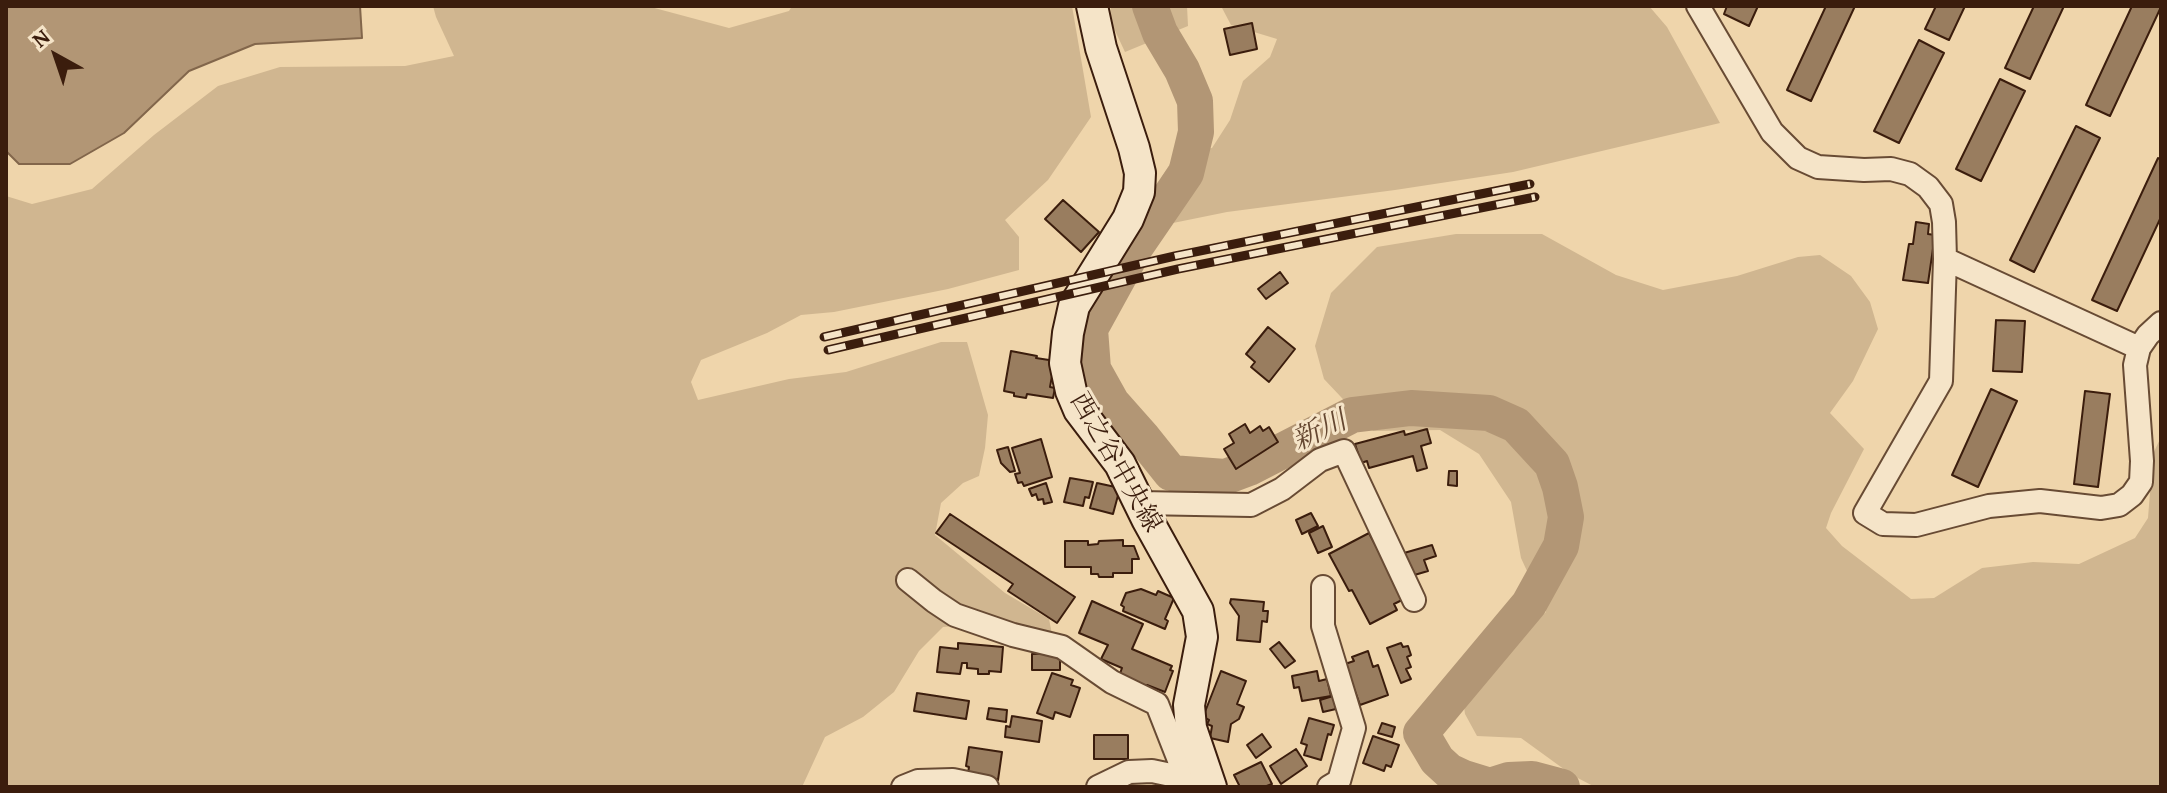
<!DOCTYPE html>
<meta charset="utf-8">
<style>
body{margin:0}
#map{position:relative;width:2167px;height:793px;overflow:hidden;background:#efd5ab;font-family:"Gentium Book Plus",serif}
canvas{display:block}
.frame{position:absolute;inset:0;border:8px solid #3b1d0d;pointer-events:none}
.north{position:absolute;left:16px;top:16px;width:80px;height:80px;-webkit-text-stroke:6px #f5e4c8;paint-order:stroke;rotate:320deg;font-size:22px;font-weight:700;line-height:32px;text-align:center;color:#3b1d0d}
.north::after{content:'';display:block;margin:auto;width:28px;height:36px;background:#3b1d0d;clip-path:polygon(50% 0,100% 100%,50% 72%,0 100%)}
</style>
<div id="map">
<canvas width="2167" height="793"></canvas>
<div class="frame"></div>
<div class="north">N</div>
</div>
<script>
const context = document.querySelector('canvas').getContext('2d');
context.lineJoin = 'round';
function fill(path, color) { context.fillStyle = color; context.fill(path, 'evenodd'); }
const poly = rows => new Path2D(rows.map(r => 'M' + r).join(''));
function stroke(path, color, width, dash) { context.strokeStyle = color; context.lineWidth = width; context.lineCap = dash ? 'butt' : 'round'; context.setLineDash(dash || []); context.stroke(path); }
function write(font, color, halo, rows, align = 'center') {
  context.font = font + ' "Gentium Book Plus","Noto Serif JP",serif'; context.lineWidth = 6; context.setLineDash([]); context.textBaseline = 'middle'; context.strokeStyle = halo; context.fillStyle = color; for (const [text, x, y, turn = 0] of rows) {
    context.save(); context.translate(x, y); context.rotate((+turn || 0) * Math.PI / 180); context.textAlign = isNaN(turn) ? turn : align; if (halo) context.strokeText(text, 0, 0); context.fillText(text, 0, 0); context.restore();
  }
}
const green = poly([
 [433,6,647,6,729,28,789,11,792,6,1072,6,1091,117,1048,180,1005,220,1019,237,1019,270,948,289,834,312,801,315,767,333,701,360,691,382,698,400,789,379,846,372,941,342,967,342,988,415,985,448,979,476,963,483,941,503,935,535,1005,593,1049,619,1053,639,989,623,943,627,919,651,894,692,863,717,825,737,802,787,6,787,6,196,32,204,92,189,154,135,218,86,280,67,405,66,454,56,436,17],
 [1111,6,1187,6,1188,26,1125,52,1110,20],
 [1221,6,1649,6,1667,27,1720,123,1513,172,1395,190,1227,212,1173,223,1161,178,1177,153,1212,148,1230,120,1243,81,1270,57,1277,39,1231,25],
 [1456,234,1542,234,1616,275,1663,290,1737,276,1798,257,1820,255,1851,276,1870,302,1878,329,1853,381,1830,413,1864,449,1831,513,1826,528,1842,546,1911,599,1934,598,1982,568,2033,562,2079,564,2135,538,2148,518,2153,454,2161,437,2161,787,1595,787,1572,775,1521,738,1477,736,1465,714,1461,685,1546,612,1521,558,1511,502,1479,454,1440,430,1373,431,1324,379,1315,346,1331,293,1377,247]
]);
const water = poly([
 [6,6,360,6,362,38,255,44,189,71,124,133,70,164,19,164,6,151,6,6]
]);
const river = poly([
 [1150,6,1160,33,1182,70,1195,101,1196,132,1186,173,1134,249,1090,329,1093,369,1112,403,1143,438,1171,473,1225,477,1249,468,1352,415,1411,408,1489,413,1516,425,1552,464,1560,487,1566,517,1561,546,1529,604,1421,733,1437,760,1449,771,1464,778,1490,786,1509,780,1532,779,1562,787]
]);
const building = poly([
 [1727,6,1758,6,1749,26,1724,14,1727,6],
 [1826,6,1855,6,1811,101,1787,90,1826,6],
 [1936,6,1965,6,1949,40,1925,29,1936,6],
 [2034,6,2064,6,2030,79,2005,68,2034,6],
 [2132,6,2161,7,2110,116,2086,105,2132,6],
 [1252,23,1257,49,1230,55,1224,29,1252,23],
 [1919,40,1944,53,1899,143,1874,131,1919,40],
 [2000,79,2025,91,1981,181,1956,169,2000,79],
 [2076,126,2100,138,2034,272,2010,260,2076,126],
 [2158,158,2161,160,2161,217,2117,311,2092,300,2158,158],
 [1063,200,1099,232,1081,252,1045,219,1063,200],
 [1916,222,1929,224,1928,234,1935,235,1928,283,1903,280,1909,244,1913,244,1916,222],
 [1280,272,1288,283,1266,299,1258,289,1280,272],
 [1996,320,2025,321,2022,372,1993,371,1996,320],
 [1268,327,1295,349,1269,382,1251,367,1255,362,1246,354,1268,327],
 [1011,351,1037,356,1036,358,1049,360,1052,376,1050,387,1055,388,1053,398,1027,394,1026,398,1014,396,1014,393,1004,391,1011,351],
 [1991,389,2017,401,1978,487,1952,475,1991,389],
 [2085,391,2110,394,2098,487,2074,484,2085,391],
 [1245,424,1250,433,1260,426,1263,431,1269,427,1278,442,1236,469,1224,449,1234,443,1229,434,1245,424],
 [1427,429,1431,443,1421,446,1427,468,1417,471,1413,456,1369,468,1367,461,1361,463,1355,444,1404,431,1405,435,1427,429],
 [1041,439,1052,477,1024,486,1022,482,1018,483,1015,474,1020,473,1012,448,1041,439],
 [1008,447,1015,471,1010,472,1001,463,997,450,1008,447],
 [1449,471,1457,471,1457,486,1448,485,1449,471],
 [1070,478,1093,482,1089,498,1085,497,1083,506,1064,502,1070,478],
 [1046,483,1052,502,1044,504,1043,499,1038,500,1036,494,1032,496,1029,489,1046,483],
 [1097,483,1120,488,1113,514,1090,508,1097,483],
 [1311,513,1318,526,1302,534,1296,520,1311,513],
 [950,514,1075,597,1057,623,1008,591,1013,584,936,533,950,514],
 [1323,526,1332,547,1318,553,1309,533,1323,526],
 [1369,533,1404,599,1394,604,1397,610,1370,624,1352,590,1349,591,1329,554,1369,533],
 [1123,540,1123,546,1134,546,1139,559,1132,559,1132,573,1113,573,1113,577,1099,577,1098,574,1091,574,1091,567,1065,567,1065,541,1088,541,1088,545,1098,544,1099,541,1123,540],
 [1432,545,1436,556,1424,560,1428,571,1411,576,1404,553,1432,545],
 [1141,589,1156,595,1158,591,1174,598,1165,619,1168,621,1165,629,1123,611,1124,607,1121,605,1126,593,1141,589],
 [1231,599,1264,602,1263,611,1268,611,1267,622,1262,621,1260,642,1237,640,1239,616,1230,603,1231,599],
 [1092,601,1143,624,1132,649,1172,666,1170,670,1173,671,1165,692,1147,685,1145,691,1118,679,1122,668,1101,659,1108,645,1079,633,1092,601],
 [1279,642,1295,661,1285,668,1270,649,1279,642],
 [958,643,1003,647,1001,672,989,671,989,674,978,674,978,669,967,668,967,663,962,663,960,674,937,672,940,647,958,649,958,643],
 [1401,643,1403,647,1408,646,1411,655,1407,657,1411,667,1406,669,1411,679,1401,683,1387,648,1401,643],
 [1368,651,1373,667,1378,665,1388,695,1360,705,1345,664,1354,661,1352,657,1368,651],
 [1060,653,1060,670,1032,670,1032,654,1060,653],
 [1221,671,1246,681,1237,704,1244,707,1239,719,1231,724,1228,742,1210,738,1212,726,1207,724,1209,720,1203,717,1221,671],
 [1317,671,1319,681,1327,679,1331,696,1302,701,1299,687,1294,688,1292,676,1317,671],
 [1052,673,1073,680,1071,685,1080,688,1070,717,1055,712,1053,719,1037,713,1052,673],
 [917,693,969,701,966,719,914,711,917,693],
 [1333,696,1336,709,1323,712,1320,700,1333,696],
 [989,708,1007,710,1006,722,987,719,989,708],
 [1012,716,1042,721,1039,742,1005,737,1006,726,1010,727,1012,716],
 [1309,718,1334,725,1331,735,1328,734,1321,760,1304,755,1307,745,1301,743,1309,718],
 [1382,723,1395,727,1392,737,1378,733,1382,723],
 [1262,734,1271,747,1256,758,1247,745,1262,734],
 [1094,735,1128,735,1128,759,1094,759,1094,735],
 [1373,736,1399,745,1391,767,1386,765,1384,771,1363,763,1373,736],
 [969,747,1002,752,998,780,975,777,968,773,969,767,966,766,969,747],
 [1296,749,1307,766,1281,784,1270,766,1296,749],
 [1261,762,1272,784,1264,787,1240,787,1234,775,1261,762]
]);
const street = poly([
 [1698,6,1772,132,1798,158,1818,167,1864,170,1891,169,1910,174,1928,187,1941,204,1944,222,1945,259,1941,381,1865,513,1883,524,1916,525,1989,506,2040,501,2101,508,2119,505,2132,495,2141,482,2142,461,2135,365,2139,348,2148,335,2161,323],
 [1945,259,2139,348],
 [1140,503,1251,505,1282,489,1320,460,1344,451,1414,600],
 [908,580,934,601,955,615,1013,635,1062,647,1112,682,1157,704,1188,783],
 [1323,587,1323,626,1354,728,1339,781,1329,787],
 [903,787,918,781,953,780,987,787],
 [1098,787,1129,772,1152,771,1171,775,1188,783,1190,787]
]);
const secondary = poly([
 [1092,6,1101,48,1134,148,1140,173,1139,192,1128,219,1074,306,1068,333,1065,363,1071,391,1079,410,1120,464,1147,519,1198,611,1202,637,1189,705,1191,728,1211,787]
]);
const rail = poly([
 [824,337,1175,256,1530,184],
 [828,350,1178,269,1535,197]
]);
const streetNames = [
 ["西之谷中央線",1115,463,60]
];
const waterNames = [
 ["新川",1320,432,-25]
];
fill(green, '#d0b690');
fill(water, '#b29675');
stroke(water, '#82664b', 2);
stroke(river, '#b29675', 36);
fill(building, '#997d5f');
stroke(building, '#3b1d0d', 2);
stroke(street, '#684b34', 26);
stroke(secondary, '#3b1d0d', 34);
stroke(street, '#f5e4c8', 22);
stroke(secondary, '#f5e4c8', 30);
stroke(rail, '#3b1d0d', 9);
stroke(rail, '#f5e4c8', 6, [18]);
write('26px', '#3b1d0d', '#f5e4c8', streetNames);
write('italic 28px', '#654731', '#f5e4c8', waterNames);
</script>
